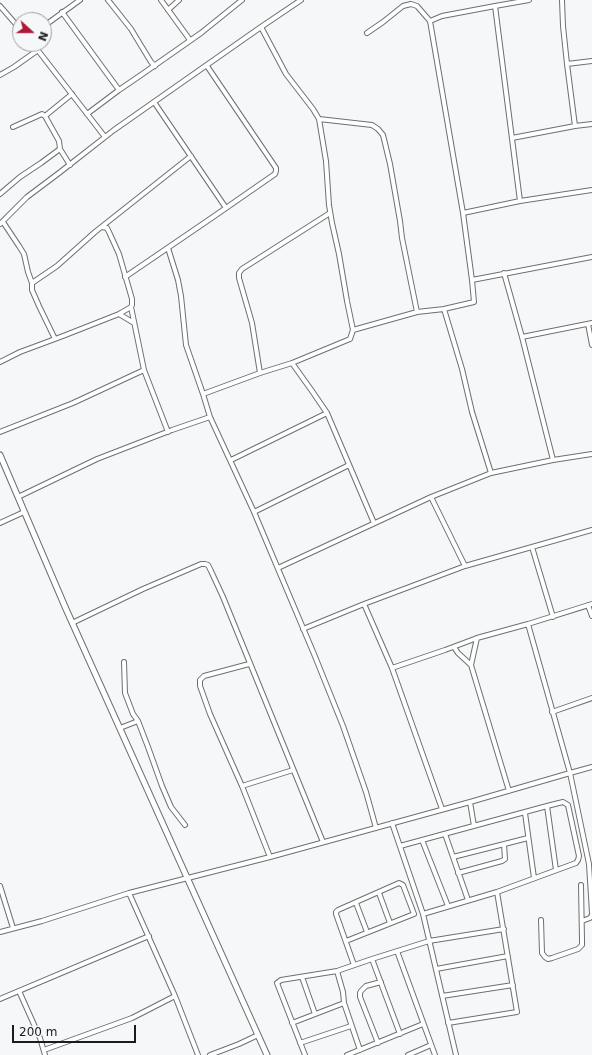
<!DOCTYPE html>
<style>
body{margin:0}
#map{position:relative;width:592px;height:1055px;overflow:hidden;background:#f6f7f8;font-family:"DejaVu Sans",sans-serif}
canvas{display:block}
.north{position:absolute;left:12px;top:12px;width:40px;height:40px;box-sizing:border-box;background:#f6f7f8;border:1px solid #9e9fa0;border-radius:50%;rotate:111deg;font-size:11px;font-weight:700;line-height:16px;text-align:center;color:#1b1b1c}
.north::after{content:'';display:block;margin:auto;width:14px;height:18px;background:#ad1836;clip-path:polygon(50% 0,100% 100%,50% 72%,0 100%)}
.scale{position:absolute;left:12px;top:1025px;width:124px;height:18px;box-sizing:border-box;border:2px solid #1b1b1c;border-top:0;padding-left:5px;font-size:12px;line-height:14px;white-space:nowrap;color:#1b1b1c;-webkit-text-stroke:3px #f6f7f8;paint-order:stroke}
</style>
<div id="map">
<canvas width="592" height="1055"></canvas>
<div class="north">N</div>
<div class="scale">200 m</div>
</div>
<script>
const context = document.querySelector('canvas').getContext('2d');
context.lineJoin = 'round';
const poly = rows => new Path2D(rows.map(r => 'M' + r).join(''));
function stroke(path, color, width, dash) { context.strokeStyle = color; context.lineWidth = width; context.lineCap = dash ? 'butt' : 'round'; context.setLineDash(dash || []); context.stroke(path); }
const minor = poly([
 [108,0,131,29,151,62,155,66],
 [161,0,190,40],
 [562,0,563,26,567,64,575,126,592,124],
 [0,6,20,29],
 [168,10,179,0],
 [62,12,119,90],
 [44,26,80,0],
 [261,27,286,74,313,109,319,119,372,125,378,129,383,135,390,164,400,221,402,238,417,312],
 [367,33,383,22,403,6,411,4,417,6,430,21],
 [33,44,105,137],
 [567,64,592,61],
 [0,75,14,67,38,50],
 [154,102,226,208],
 [87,114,119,90,141,75,201,33,242,0],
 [319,119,326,161,329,205,332,223,339,254,347,301,353,330],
 [13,127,42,114,45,116],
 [512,138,575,126],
 [60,149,70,165],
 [0,194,20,177,41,163,60,149,59,141,45,116,72,94],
 [520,201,495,6,529,0],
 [463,213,520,201,592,190],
 [3,222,19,246,24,254,28,272,32,283],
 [0,224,27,197,59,173,114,130,261,27,301,0],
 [102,227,107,228,109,232,119,254,132,299,132,305,131,307,144,370,168,432],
 [168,248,178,280,181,296,186,345,203,394],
 [504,273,522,337,553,460],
 [125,277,213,217,275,174,276,171,276,168,207,66],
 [472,280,592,257],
 [119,314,134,323],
 [588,324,592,345],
 [522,337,592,323],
 [55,339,39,306,32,290,32,283,57,266,95,232,191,156],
 [0,362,20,352,63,336,119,314,131,307],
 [292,363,312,391,327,413,374,523],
 [260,373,252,323,239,278,239,273,242,269,330,213],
 [0,432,73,403,144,370],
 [231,460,327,413],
 [491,473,472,412,462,369,444,309,474,302,472,280,463,213,430,21,442,16,495,6],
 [18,497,97,459,172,430,210,417],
 [431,497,465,566],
 [254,512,349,465],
 [0,523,24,512],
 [532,547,553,617],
 [278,568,431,497,491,473,553,460,592,454],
 [364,604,392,668,442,809],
 [588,605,592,616],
 [72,623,143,589,201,564,205,564,208,565,211,571,223,597,323,842],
 [528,624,570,773,592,767],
 [303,629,364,604,465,566,592,530],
 [454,647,458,653,471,665,509,791],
 [124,662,125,693,133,714,138,721,148,747,162,786,171,807,185,825],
 [249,664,204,676,200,680,200,686,210,714,242,786,293,770],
 [471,665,477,638],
 [392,668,445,650,477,638,528,624,592,604],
 [552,712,592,698],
 [120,728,138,721],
 [242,786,270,857],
 [470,802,474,826],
 [547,806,556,870],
 [525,813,534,878],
 [392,823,423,914,456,1055],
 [376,828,366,792,343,726,314,654,254,512,210,417,203,394,260,373,292,363,350,339,353,330,417,312,444,309],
 [445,834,468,900],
 [422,840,448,906],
 [400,846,547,806,563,802,568,805,579,856,578,860,576,863,497,892,423,914],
 [453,857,528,838],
 [458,873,502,861,505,859,504,844],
 [0,886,13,928],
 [129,893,175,996,198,1055],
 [379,893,390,923],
 [356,903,367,932],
 [541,920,542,953,545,957,548,959,552,958,578,949,582,945,582,940,581,885],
 [582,921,590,918,592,915],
 [0,932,42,921,129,893,270,857,470,802,570,773,589,864,592,913],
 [346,941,414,914,403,885,399,883,338,910,336,912,336,914,354,965],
 [397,951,435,1055],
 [372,959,400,1034],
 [436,969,508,956],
 [337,971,343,992,344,1003,360,1050],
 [302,977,315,1014],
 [19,991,40,1038,45,1055],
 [442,996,513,985],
 [0,999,149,936],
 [292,1023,344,1003],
 [448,1023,517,1012,497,892],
 [300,1043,351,1026],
 [378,1043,360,997,360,993,361,991,366,986,381,982],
 [44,1050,132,1018,175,996],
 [210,1055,239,1044,258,1035],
 [305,1055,277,983,281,980,337,971,372,959,429,941,504,929],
 [347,1055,423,1024],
 [408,1055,431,1045]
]);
const tertiary = poly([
 [0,455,66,609,267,1055]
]);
stroke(minor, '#6e6f70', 6);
stroke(tertiary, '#6e6f70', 7);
stroke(minor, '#fff', 4);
stroke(tertiary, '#fff', 5);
</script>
